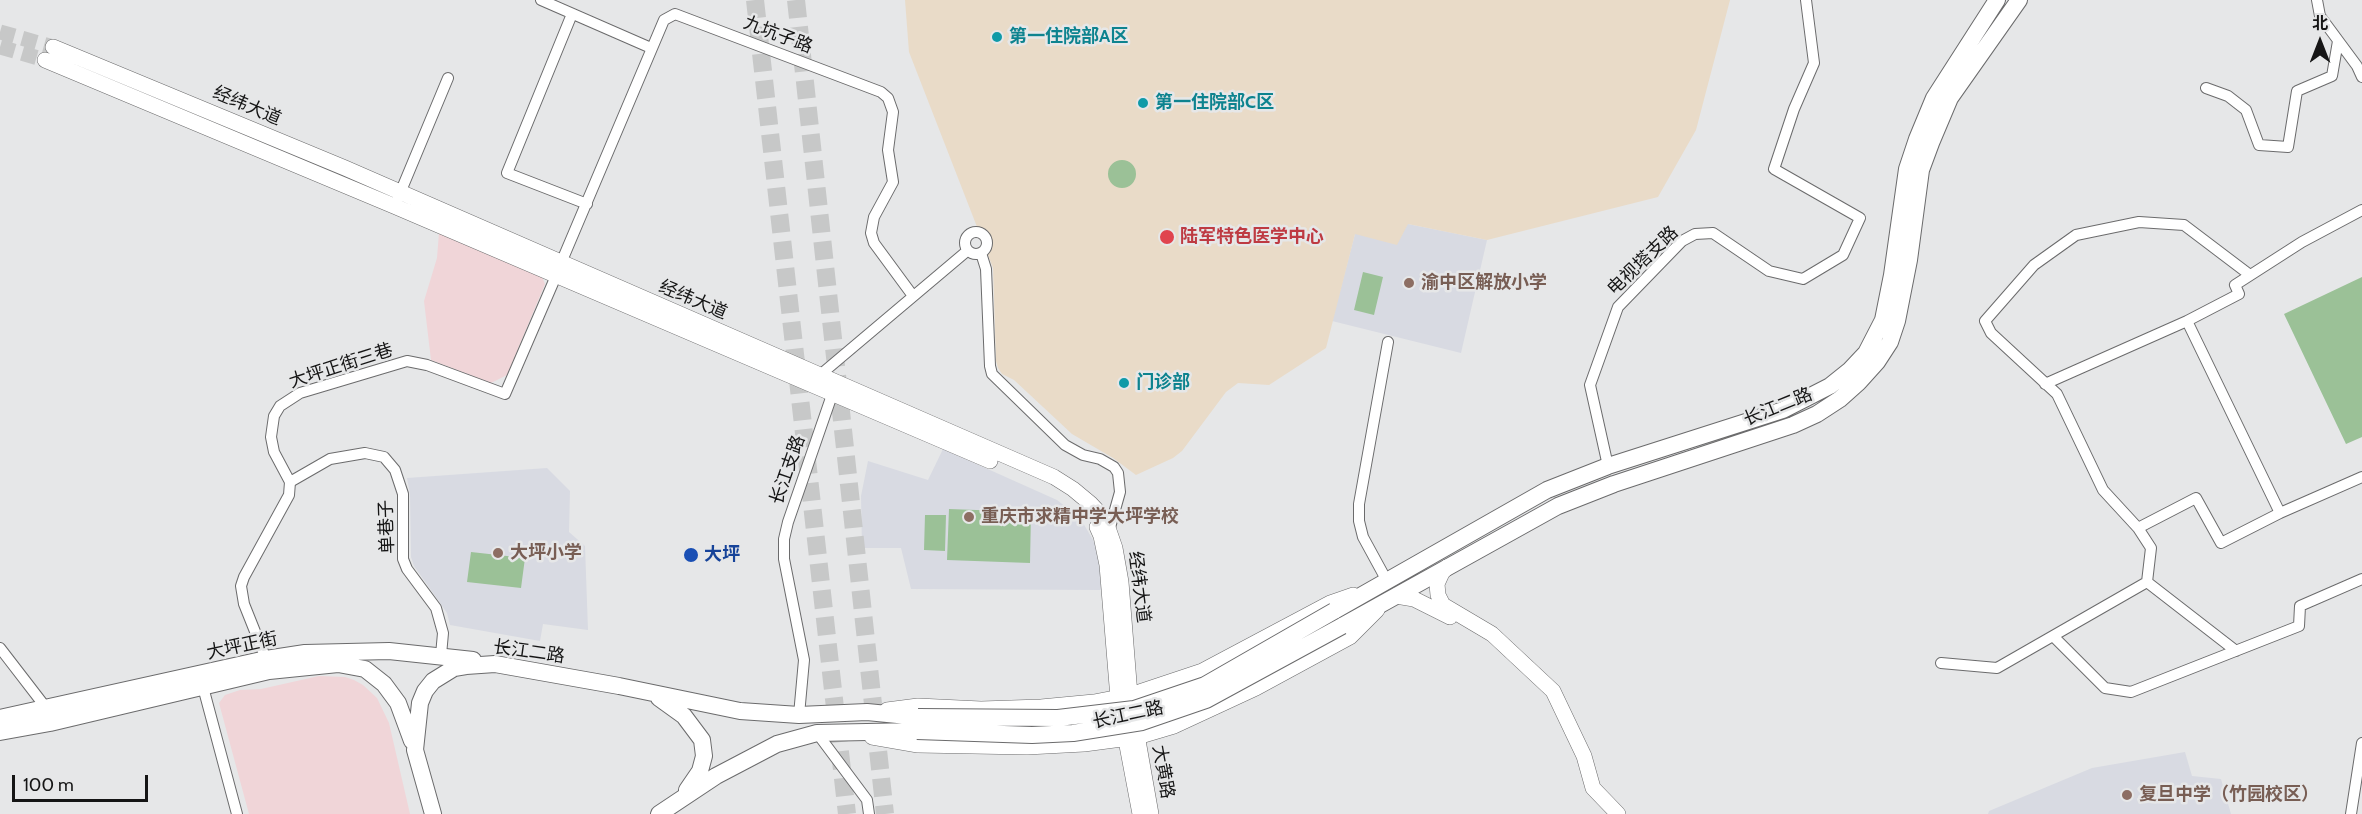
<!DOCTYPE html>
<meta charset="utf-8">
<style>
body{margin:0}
#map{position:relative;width:2362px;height:814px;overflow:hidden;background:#e6e7e8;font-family:Cabin,"Noto Sans SC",sans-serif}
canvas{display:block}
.north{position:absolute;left:2290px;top:12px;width:60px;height:60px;-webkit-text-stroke:4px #e6e7e8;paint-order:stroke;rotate:0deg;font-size:16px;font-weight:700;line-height:24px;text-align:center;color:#151515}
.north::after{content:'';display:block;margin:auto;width:21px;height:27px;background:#151515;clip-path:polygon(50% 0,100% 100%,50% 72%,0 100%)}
.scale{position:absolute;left:12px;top:775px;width:136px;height:27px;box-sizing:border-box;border:3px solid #151515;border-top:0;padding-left:8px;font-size:18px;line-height:21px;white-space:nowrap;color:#151515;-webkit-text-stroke:4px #e6e7e8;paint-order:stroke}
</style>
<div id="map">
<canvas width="2362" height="814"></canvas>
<div class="north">北</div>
<div class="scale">100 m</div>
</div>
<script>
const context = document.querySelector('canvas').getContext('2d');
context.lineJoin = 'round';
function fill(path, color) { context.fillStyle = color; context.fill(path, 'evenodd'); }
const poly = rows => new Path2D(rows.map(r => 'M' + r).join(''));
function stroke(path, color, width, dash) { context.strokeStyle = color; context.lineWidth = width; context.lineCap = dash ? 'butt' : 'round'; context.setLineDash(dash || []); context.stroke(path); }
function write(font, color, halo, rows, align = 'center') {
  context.font = font + ' Cabin,"Noto Sans SC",sans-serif'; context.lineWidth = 5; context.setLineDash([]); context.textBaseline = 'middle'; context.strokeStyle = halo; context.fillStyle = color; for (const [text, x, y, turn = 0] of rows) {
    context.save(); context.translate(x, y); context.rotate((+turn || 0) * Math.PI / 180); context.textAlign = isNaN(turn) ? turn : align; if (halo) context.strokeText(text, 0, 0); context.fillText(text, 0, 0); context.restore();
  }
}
const commercial = poly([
 [439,233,542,277,545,284,507,375,491,383,431,360,424,301,437,258],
 [319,676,345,677,354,680,363,685,377,698,389,723,410,814,249,814,219,703,225,695,240,690,261,689]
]);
const built = poly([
 [1408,224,1487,240,1461,353,1332,321,1355,234],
 [943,449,1057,500,1071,511,1083,523,1096,545,1099,557,1101,590,911,589,901,548,862,548,861,496,868,461,928,480],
 [547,468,570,491,569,532,585,546,588,630,543,624,540,641,450,625,447,613,414,566,411,557,410,494,407,478],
 [2185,752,2192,776,2221,779,2231,814,1988,814,1989,811,2092,768]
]);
const medical = poly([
 [905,0,1730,0,1696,130,1658,197,1487,240,1408,224,1397,245,1355,234,1326,348,1269,385,1238,383,1226,392,1182,451,1173,458,1136,475,1113,458,1072,434,1014,380,1002,374,998,368,996,361,993,268,909,52]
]);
const green = poly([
 '1108 174a14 14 0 1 1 28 0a14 14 0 1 1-28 0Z',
 [1363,272,1383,277,1374,315,1354,310],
 [2362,277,2362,437,2346,444,2284,314],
 [949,509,1031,512,1030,563,947,560],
 [925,515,946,515,945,551,924,550],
 [471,552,525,558,521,588,467,582]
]);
const secondaryTunnel = poly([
 [0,32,53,47],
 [0,47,45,60]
]);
const highwayTunnel = poly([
 [755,0,847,814],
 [796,0,885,814]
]);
const street = poly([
 [541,0,651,48],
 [2317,0,2320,16,2357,66,2362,77],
 [572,14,507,173,587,204],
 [2206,88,2228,96,2246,110,2259,145,2288,147,2297,91,2332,76,2338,41],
 [398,198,448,78],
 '965 243a11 11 0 1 1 22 0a11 11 0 1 1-22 0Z',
 [981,253,986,269,990,366,992,374,1065,445,1083,455,1100,459,1114,467,1118,473,1120,492,1109,531],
 [561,263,664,20,675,14,881,92,888,98,893,112,888,150,893,182,874,217,871,233,874,243,913,296],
 [2187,321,2280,513],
 [820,375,967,251],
 [2045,384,2187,321,2239,294,2235,285,2302,242,2362,210],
 [1608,466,1590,385,1618,307,1682,241,1695,234,1713,233,1769,271,1803,279,1843,255,1860,218,1774,169,1794,109,1814,63,1806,0],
 [290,482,330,459,365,453,384,457,395,470,403,494,403,559,407,569,436,608,443,633,441,655],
 [2138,528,2196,498,2221,543,2280,513,2362,477],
 [1387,581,1363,537,1359,521,1359,504,1388,342],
 [2147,582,2236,651],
 [2053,636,2105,688,2131,692,2299,626,2300,606,2362,579],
 [0,648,47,709],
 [266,659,244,604,241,586,244,577,289,495,290,482,274,452,271,437,274,416,280,406,300,393,407,361,427,365,505,394,556,276],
 [1941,663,1997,668,2147,582,2151,548,2138,528,2103,490,2057,394,1991,333,1985,321,2034,265,2076,235,2139,222,2184,225,2250,275],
 [203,687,237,814],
 [799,715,804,660,784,559,784,539,788,522,832,395],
 [817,733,867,800,869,814],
 [2351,814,2362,743]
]);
const secondary = poly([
 [53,47,345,168,1054,477,1073,489,1091,504,1105,519,1115,548,1121,582,1130,695,1151,814],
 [45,60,394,206,990,461],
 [1097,527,1101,536,1107,565,1118,698,1140,814],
 [1447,567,1442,573,1437,584,1438,595,1443,605,1492,634,1553,691,1584,756,1593,788,1618,814],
 [1396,596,1414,599,1450,617],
 [887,710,918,706,981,709,1041,707,1094,702,1130,695,1202,671,1330,603,1353,595],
 [872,737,918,745,1027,747,1084,744,1137,737,1174,726,1256,688,1350,637,1377,610]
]);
const primary = poly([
 [1334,611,1547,490,1608,466,1783,410,1830,386,1850,370,1866,353,1883,320,1892,275,1907,169,1917,139,1934,98,1997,0],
 [1342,626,1558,506,1614,484,1793,425,1817,414,1840,399,1859,382,1877,362,1890,342,1897,321,1909,260,1921,170,1931,143,1950,98,2019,0],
 [659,698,684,716,702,740,704,756,700,771,687,790],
 [0,718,266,659,305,653,389,651,473,660],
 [0,732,50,723,269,671,338,664,365,669,384,684,398,703,412,741],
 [433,814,415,750,420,703,425,691,433,681,454,668,466,666,495,664,619,686,740,711,799,715,867,712,918,717],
 [659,814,716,776,777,744,817,733,917,731]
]);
const primaryBridge = poly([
 [918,717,1058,718,1134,709,1205,685,1334,611],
 [917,731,1032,735,1073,733,1142,722,1206,700,1342,626]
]);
const markers = [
 [997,37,6,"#0f9aa8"],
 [1143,103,6,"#0f9aa8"],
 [1167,237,8,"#e0444e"],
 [1409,283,6,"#8d6e63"],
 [1124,383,6,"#0f9aa8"],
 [969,517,6,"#8d6e63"],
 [498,553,6,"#8d6e63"],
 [691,555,8,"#1a4fb4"],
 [2127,795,6,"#8d6e63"]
];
const streetNames = [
 ["九坑子路",778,35,21],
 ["经纬大道",247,106,23],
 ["电视塔支路",1643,261,-44],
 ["经纬大道",693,300,23],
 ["大坪正街三巷",341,366,-18],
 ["长江二路",1778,407,-22],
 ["长江支路",788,470,-71],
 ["单巷子",387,527,-92],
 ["经纬大道",1139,587,83],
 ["大坪正街",242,646,-12],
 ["长江二路",529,652,8],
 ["长江二路",1128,715,-12],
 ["大黄路",1163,772,80]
];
const cultureNames = [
 ["第一住院部A区",1009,37],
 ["第一住院部C区",1155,103],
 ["门诊部",1136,383]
];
const healthNames = [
 ["陆军特色医学中心",1180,237]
];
const educationNames = [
 ["渝中区解放小学",1421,283],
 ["重庆市求精中学大坪学校",981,517],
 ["大坪小学",510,553],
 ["复旦中学（竹园校区）",2139,795]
];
const transitNames = [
 ["大坪",704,555]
];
fill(commercial, '#f0d5d8');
fill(built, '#d8dae2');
fill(medical, '#e9dbc8');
fill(green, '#9bc197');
stroke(secondaryTunnel, '#c7c8c8', 15, [15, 8]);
stroke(highwayTunnel, '#c7c8c8', 18, [18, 9]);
stroke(street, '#6b6b6c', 12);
stroke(secondary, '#6b6b6c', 16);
stroke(primary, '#6b6b6c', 18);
stroke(street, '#fff', 10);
stroke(secondary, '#fff', 15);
stroke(primary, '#fff', 16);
stroke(primaryBridge, '#6b6b6c', 18, []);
stroke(primaryBridge, '#fff', 16);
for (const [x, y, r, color] of markers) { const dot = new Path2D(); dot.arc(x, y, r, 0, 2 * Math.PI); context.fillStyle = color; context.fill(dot); stroke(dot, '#e6e7e8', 2); }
write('18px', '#151515', '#e6e7e8', streetNames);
write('bold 18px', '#0d838f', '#e6e7e8', cultureNames, 'left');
write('bold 18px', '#be3a42', '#e6e7e8', healthNames, 'left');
write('bold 18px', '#785e54', '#e6e7e8', educationNames, 'left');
write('bold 18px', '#164399', '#e6e7e8', transitNames, 'left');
</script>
